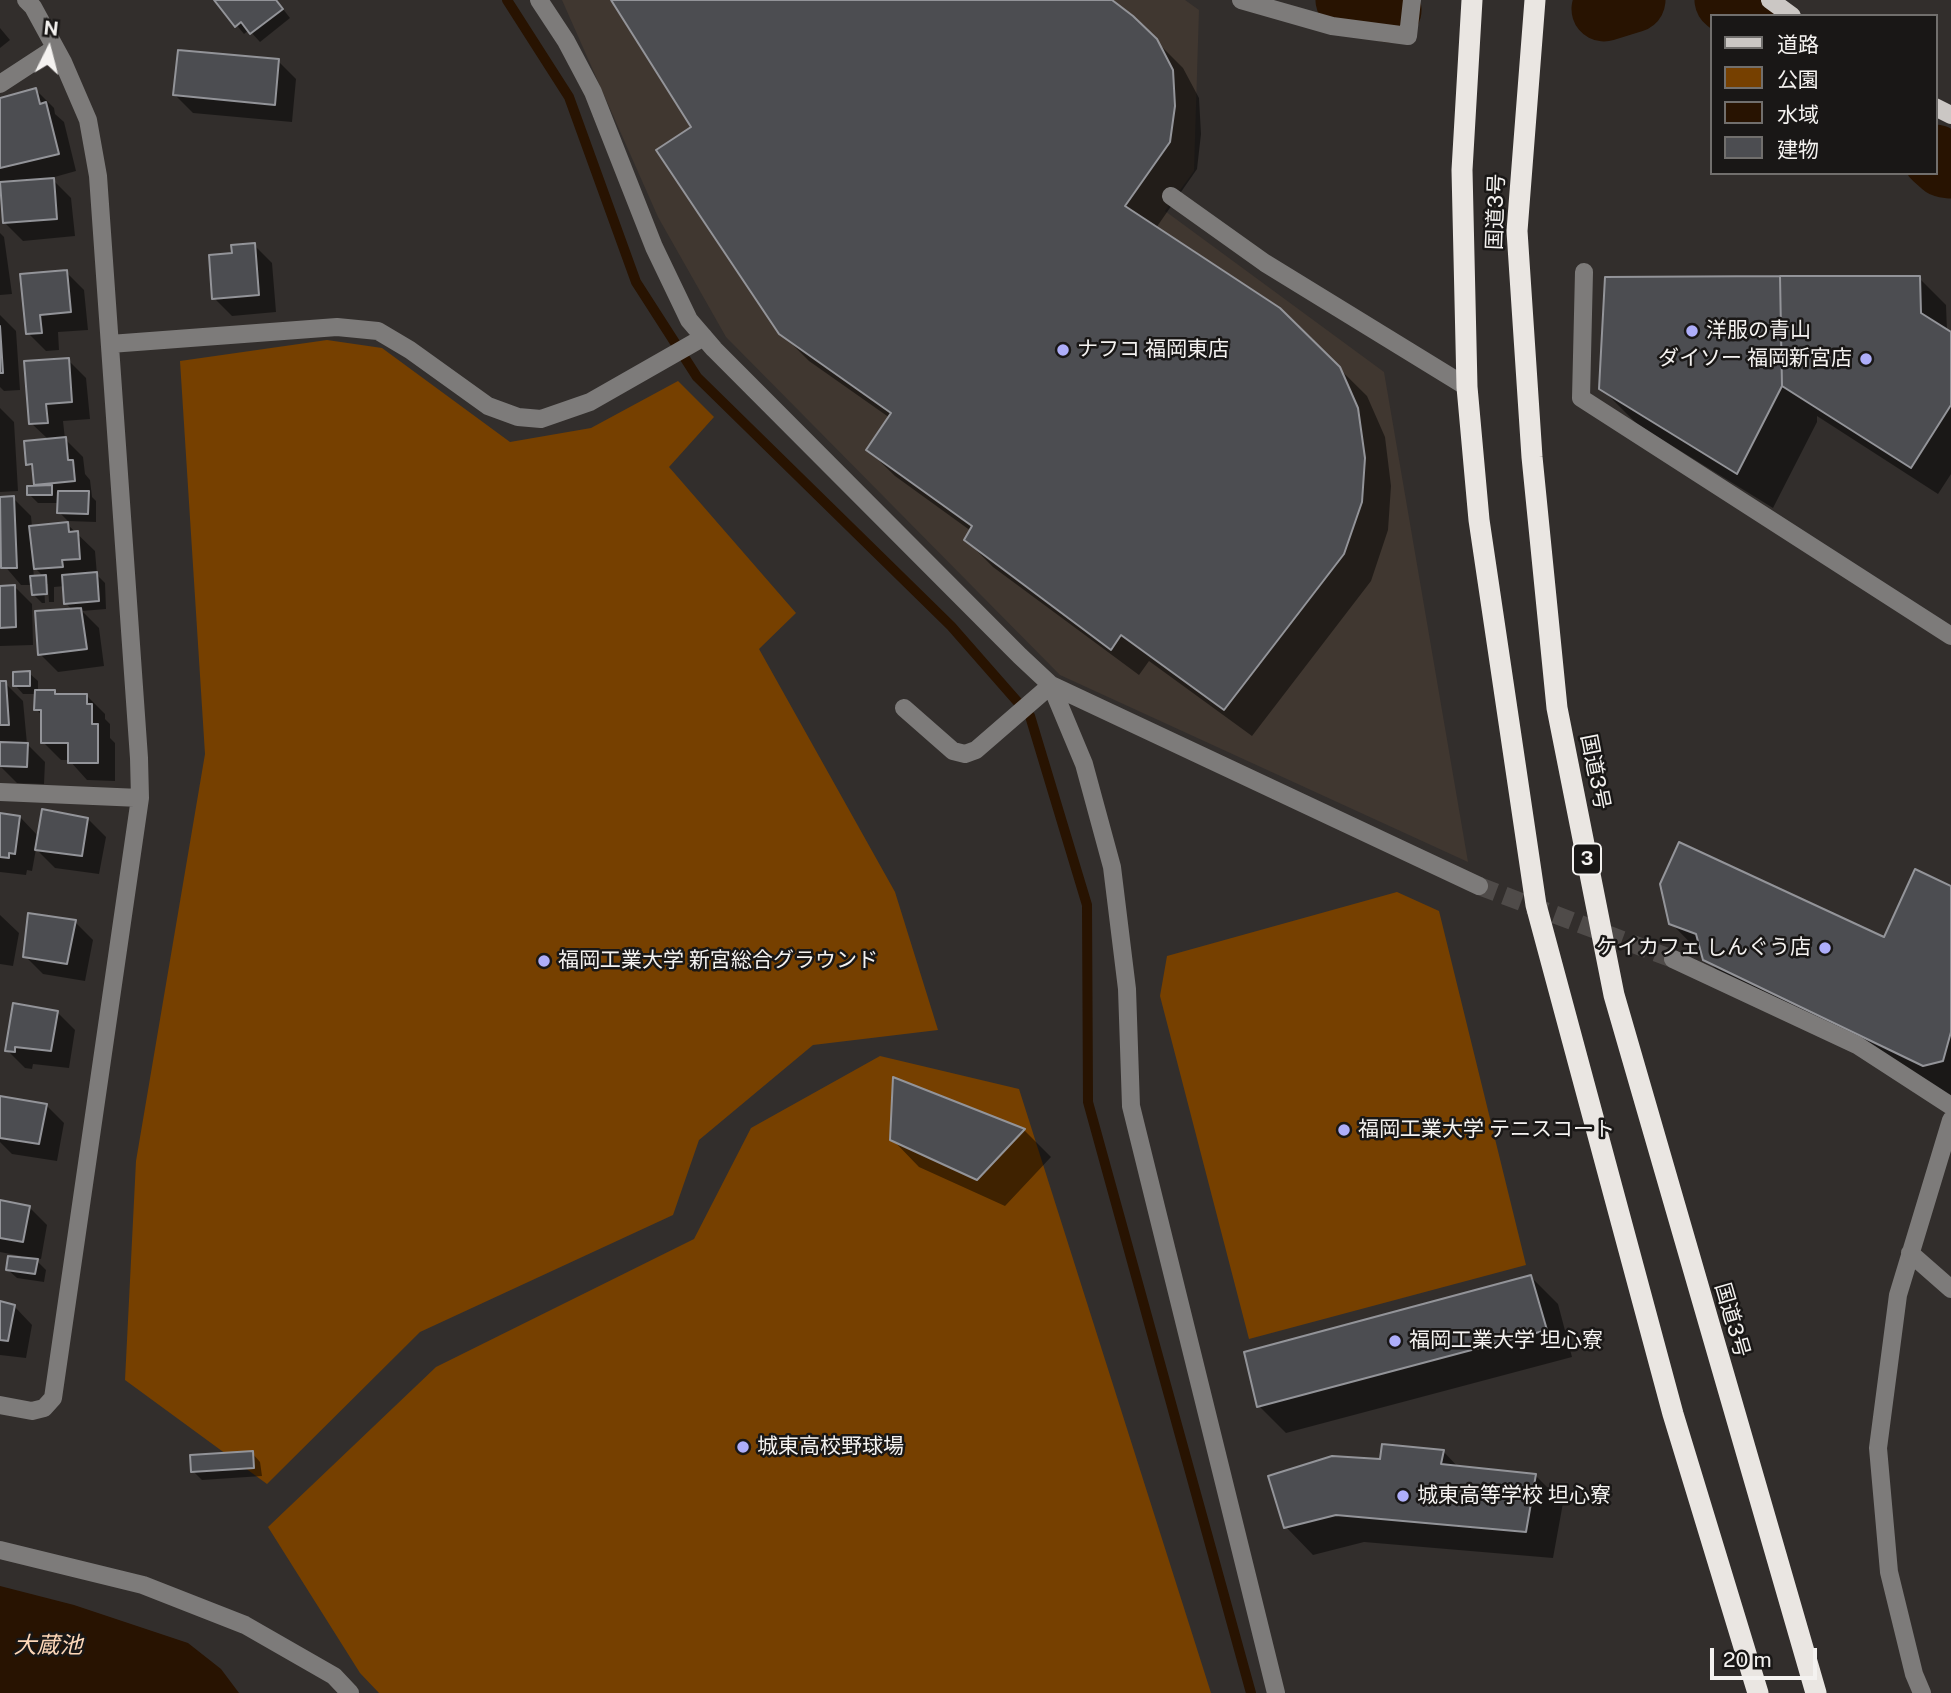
<!DOCTYPE html>
<meta charset="utf-8">
<style>
body{margin:0}
#map{position:relative;width:1951px;height:1693px;overflow:hidden;background:#322e2c;font-family:"Public Sans","Noto Sans JP",sans-serif}
canvas{display:block}
.legend{position:absolute;left:1710px;top:14px;width:228px;height:161px;box-sizing:border-box;background:#191716;border:2px solid #716f6d;margin:0;padding:9px 12px;list-style:none;font-size:21px;color:#f4f2f0}
.legend li{display:flex;align-items:center;gap:14px;height:35px}
.legend b{width:35px;border:2px solid #716f6d}
.north{position:absolute;left:14px;top:14px;width:70px;height:70px;-webkit-text-stroke:5px #191716;paint-order:stroke;rotate:6deg;font-size:19px;font-weight:700;line-height:28px;text-align:center;color:#f4f2f0}
.north::after{content:'';display:block;margin:auto;width:24px;height:32px;background:#f4f2f0;clip-path:polygon(50% 0,100% 100%,50% 72%,0 100%)}
.scale{position:absolute;left:1710px;top:1648px;width:107px;height:32px;box-sizing:border-box;border:4px solid #f4f2f0;border-top:0;padding-left:9px;font-size:21px;line-height:24px;white-space:nowrap;color:#f4f2f0;-webkit-text-stroke:5px #191716;paint-order:stroke}
</style>
<div id="map">
<canvas width="1951" height="1693"></canvas>
<ul class="legend">
<li><b style="height:9px;background:#cbc7c4"></b>道路</li>
<li><b style="height:19px;background:#764000"></b>公園</li>
<li><b style="height:19px;background:#281301"></b>水域</li>
<li><b style="height:19px;background:#4c4d51"></b>建物</li>
</ul>
<div class="north">N</div>
<div class="scale">20 m</div>
</div>
<script>
const context = document.querySelector('canvas').getContext('2d');
context.lineJoin = 'round';
function fill(path, color) { context.fillStyle = color; context.fill(path, 'evenodd'); }
const poly = rows => new Path2D(rows.map(r => 'M' + r).join(''));
function stroke(path, color, width, dash) { context.strokeStyle = color; context.lineWidth = width; context.lineCap = dash ? 'butt' : 'round'; context.setLineDash(dash || []); context.stroke(path); }
function write(font, color, halo, rows, align = 'center') {
  context.font = font + ' "Public Sans","Noto Sans JP",sans-serif'; context.lineWidth = 5; context.setLineDash([]); context.textBaseline = 'middle'; context.strokeStyle = halo; context.fillStyle = color; for (const [text, x, y, turn = 0] of rows) {
    context.save(); context.translate(x, y); context.rotate((+turn || 0) * Math.PI / 180); context.textAlign = isNaN(turn) ? turn : align; if (halo) context.strokeText(text, 0, 0); context.fillText(text, 0, 0); context.restore();
  }
}
const built = poly([
 [562,0,1185,0,1199,10,1194,171,1165,211,1384,372,1468,862,1060,675,726,337,658,217]
]);
const green = poly([
 [327,340,382,348,510,442,591,428,678,381,714,417,669,467,796,613,759,649,895,892,938,1030,813,1045,699,1140,673,1215,420,1332,267,1484,125,1380,136,1161,205,754,180,361],
 [1397,892,1439,911,1526,1265,1249,1339,1160,996,1167,956],
 [880,1056,1019,1089,1211,1693,379,1693,360,1673,268,1527,436,1367,694,1239,751,1128]
]);
const water = poly([
 [0,1586,74,1605,188,1643,221,1669,239,1693,0,1693]
]);
const shadow = poly([
 [216,0,276,0,290,18,260,42,249,30,244,34],
 [613,0,1109,0,1132,17,1183,68,1199,98,1201,134,1197,169,1156,228,1279,309,1367,396,1385,437,1391,486,1388,530,1371,581,1252,736,1149,661,1139,675,993,567,966,540,971,531,895,476,868,450,890,418,809,361,781,333,693,128],
 [0,28,10,40,0,48],
 [278,61,296,79,292,122,193,113,175,95],
 [36,90,54,108,55,114,64,122,76,171,51,178,71,198,75,236,23,241,5,223,0,183,0,99],
 [0,233,4,237,12,294,0,295],
 [254,245,272,263,276,312,232,316,214,298,233,254],
 [66,272,84,290,88,330,58,332,59,350,46,351,28,333],
 [1919,278,1946,305,1947,331,1951,334,1951,474,1938,494,1817,416,1817,422,1773,508,1637,424,1601,388],
 [0,315,16,331,20,390,4,391,0,387],
 [68,360,86,378,90,419,63,421,65,439,83,457,85,474,90,480,92,497,96,501,96,522,68,521,59,512,59,503,38,503,29,494,39,487,36,484,35,471,28,464,49,440,31,423],
 [0,408,14,422,18,491,0,492],
 [0,498,13,498,31,516,32,527,67,524,95,551,97,575,105,583,106,609,82,611,99,628,104,666,58,672,40,654,73,610,65,603,65,586,54,587,54,602,49,602,48,584,44,584,45,603,42,603,33,594,33,585,21,585,3,564,0,565],
 [33,566,44,577,34,578],
 [14,586,32,604,33,645,0,646,0,587],
 [29,673,38,681,38,692,54,692,58,696,87,696,105,714,105,719,110,724,110,738,115,743,115,781,87,780,69,760,61,760,43,742,43,716,36,709,36,694,23,694,15,685],
 [0,683,5,683,23,701,27,744,45,762,44,784,17,783,0,766],
 [0,815,20,817,39,837,88,819,106,837,99,874,55,868,36,849,32,871,27,870,26,875,0,872],
 [1951,888,1951,1096,1741,995,1671,923,1885,939],
 [0,915,19,933,13,966,0,964],
 [75,922,93,940,85,981,43,974,25,956],
 [57,1012,75,1030,69,1068,33,1064,32,1069,25,1068,7,1050],
 [895,1079,1024,1130,1051,1157,1005,1206,919,1167,892,1139],
 [0,1103,46,1105,64,1123,57,1161,12,1154,0,1142],
 [0,1202,29,1207,47,1225,41,1259,34,1258,46,1270,44,1282,17,1278,8,1270,21,1259,21,1256,0,1252],
 [1531,1277,1558,1304,1572,1357,1286,1433,1259,1406],
 [0,1302,14,1306,32,1325,26,1358,0,1355],
 [1443,1451,1459,1468,1536,1476,1563,1503,1553,1558,1364,1542,1313,1555,1286,1527,1382,1461],
 [252,1453,260,1462,262,1476,202,1480,193,1471]
]);
const stream = poly([
 [507,0,569,97,636,282,697,377,951,626,1030,716,1087,905,1088,1102,1251,1693]
]);
const river = poly([
 [1348,0,1389,10],
 [1727,0,1748,16],
 [1604,9,1633,0],
 [1935,157,1944,165,1951,166]
]);
const building = poly([
 [214,0,276,0,283,9,250,34,241,22,235,27,214,0],
 [611,0,1112,0,1133,16,1157,39,1173,70,1175,106,1170,142,1125,206,1280,308,1340,367,1358,408,1365,458,1362,502,1344,554,1224,710,1121,635,1111,650,964,540,972,526,866,450,891,413,779,334,656,150,691,127,611,0],
 [178,50,279,59,275,105,173,95,178,50],
 [36,88,40,104,46,102,59,154,0,168,0,98,36,88],
 [54,178,57,219,3,223,0,182,54,178],
 [255,243,259,295,212,299,209,255,232,253,231,245,255,243],
 [67,270,71,312,40,315,42,333,26,334,20,274,67,270],
 [1780,276,1920,276,1921,313,1951,332,1951,405,1911,468,1782,386,1780,276],
 [1780,276,1782,386,1737,474,1599,389,1605,277,1780,276],
 [0,326,3,373,0,373,0,326],
 [69,358,72,402,46,404,48,423,29,424,24,361,69,358],
 [66,437,68,460,73,460,75,481,34,485,32,464,26,465,24,441,66,437],
 [52,485,52,495,27,495,27,486,52,485],
 [58,491,89,491,88,514,57,513,58,491],
 [14,496,17,568,1,568,0,497,14,496],
 [68,522,69,532,78,531,80,559,62,560,63,567,34,569,29,526,68,522],
 [97,572,99,601,64,604,62,575,97,572],
 [46,575,47,594,32,595,30,576,46,575],
 [15,585,16,627,0,628,0,586,15,585],
 [81,608,87,649,38,655,35,611,81,608],
 [30,671,30,686,13,686,13,672,30,671],
 [0,681,6,681,9,725,0,725,0,681],
 [35,690,55,690,55,694,87,694,87,704,92,704,92,724,98,724,98,763,68,763,68,743,41,743,41,710,34,710,35,690],
 [0,742,28,743,27,767,0,766,0,742],
 [42,809,88,818,82,856,35,850,42,809],
 [0,813,20,816,15,854,9,853,9,858,0,857,0,813],
 [1679,842,1884,937,1915,869,1951,886,1951,1032,1943,1061,1923,1066,1703,960,1696,934,1669,924,1660,884,1679,842],
 [28,913,76,920,67,964,23,957,28,913],
 [13,1003,58,1011,51,1051,15,1047,15,1052,5,1051,13,1003],
 [893,1077,1025,1129,977,1180,890,1140,893,1077],
 [0,1096,47,1104,39,1144,0,1138,0,1096],
 [0,1200,30,1206,23,1242,0,1238,0,1200],
 [8,1256,38,1259,35,1274,6,1270,8,1256],
 [1531,1275,1547,1330,1257,1407,1244,1352,1531,1275],
 [0,1301,15,1305,8,1341,0,1340,0,1301],
 [1382,1444,1444,1450,1441,1464,1536,1474,1526,1532,1336,1515,1284,1528,1268,1476,1332,1456,1380,1459,1382,1444],
 [253,1451,254,1468,191,1472,190,1455,253,1451]
]);
const minorTunnel = poly([
 [1479,886,1673,959]
]);
const minor = poly([
 [539,0,566,41,593,92,654,247,689,320,714,349,1020,656,1051,685,1479,886],
 [1241,0,1332,26,1408,36,1412,0],
 [0,84,55,48],
 [1171,196,1265,263,1467,387],
 [1584,272,1581,398,1951,636],
 [110,344,337,327,378,331,410,350,488,406,518,417,541,419,590,402,704,337],
 [1051,685,1084,764,1112,867,1127,989,1131,1106,1276,1693],
 [904,708,953,751,965,754,976,750,1051,685],
 [0,792,140,798],
 [1673,959,1857,1045,1951,1106],
 [1910,1253,1951,1289],
 [0,1405,32,1411,44,1408,53,1398,140,798,139,758,98,176,88,120,63,62,33,7,26,0],
 [0,1550,143,1585,245,1625,334,1676,350,1693],
 [1922,1693,1914,1674,1889,1572,1878,1448,1898,1295,1951,1120]
]);
const major = poly([
 [1770,0,1792,16],
 [1935,107,1951,115]
]);
const highway = poly([
 [1472,0,1462,170,1467,387,1479,520,1536,905,1673,1414,1758,1693],
 [1535,0,1517,231,1532,457,1557,708,1614,995,1816,1693]
]);
const markers = [
 [1692,331,7,"#aeaefa"],
 [1063,350,7,"#aeaefa"],
 [1866,359,7,"#aeaefa"],
 [1825,948,7,"#aeaefa"],
 [544,961,7,"#aeaefa"],
 [1344,1130,7,"#aeaefa"],
 [1395,1341,7,"#aeaefa"],
 [743,1447,7,"#aeaefa"],
 [1403,1496,7,"#aeaefa"]
];
const shields = [
 [1587,859,28]
];
const shieldNames = [
 ["3",1587,859]
];
const streetNames = [
 ["国道3号",1496,212,-88],
 ["国道3号",1595,772,79],
 ["国道3号",1732,1320,74]
];
const poiNames = [
 ["洋服の青山",1706,331],
 ["ナフコ 福岡東店",1077,350],
 ["ダイソー 福岡新宮店",1852,359,"right"],
 ["ケイカフェ しんぐう店",1811,948,"right"],
 ["福岡工業大学 新宮総合グラウンド",558,961],
 ["福岡工業大学 テニスコート",1358,1130],
 ["福岡工業大学 坦心寮",1409,1341],
 ["城東高校野球場",757,1447],
 ["城東高等学校 坦心寮",1417,1496]
];
const waterNames = [
 ["大蔵池",48,1646]
];
fill(built, '#403730');
fill(green, '#764000');
fill(water, '#281301');
fill(shadow, '#0007');
stroke(stream, '#281301', 10);
stroke(river, '#281301', 65);
fill(building, '#4c4d51');
stroke(building, '#939499', 2);
stroke(minorTunnel, '#4f4b49', 18, [18, 9]);
stroke(minor, '#7d7b7a', 18);
stroke(major, '#cbc7c4', 18);
stroke(highway, '#eae6e2', 21);
for (const [x, y, r, color] of markers) { const dot = new Path2D(); dot.arc(x, y, r, 0, 2 * Math.PI); context.fillStyle = color; context.fill(dot); stroke(dot, '#191716', 2.5); }
for (const [x, y, w] of shields) { const box = new Path2D(); box.roundRect(x - w / 2, y - 15.5, w, 31, 5); context.fillStyle = '#191716'; context.fill(box); stroke(box, '#f4f2f0', 2); }
write('bold 19px', '#f4f2f0', null, shieldNames);
write('21px', '#f4f2f0', '#191716', streetNames);
write('21px', '#f4f2f0', '#191716', poiNames, 'left');
write('italic 23px', '#fdd7b8', '#191716', waterNames);
</script>
